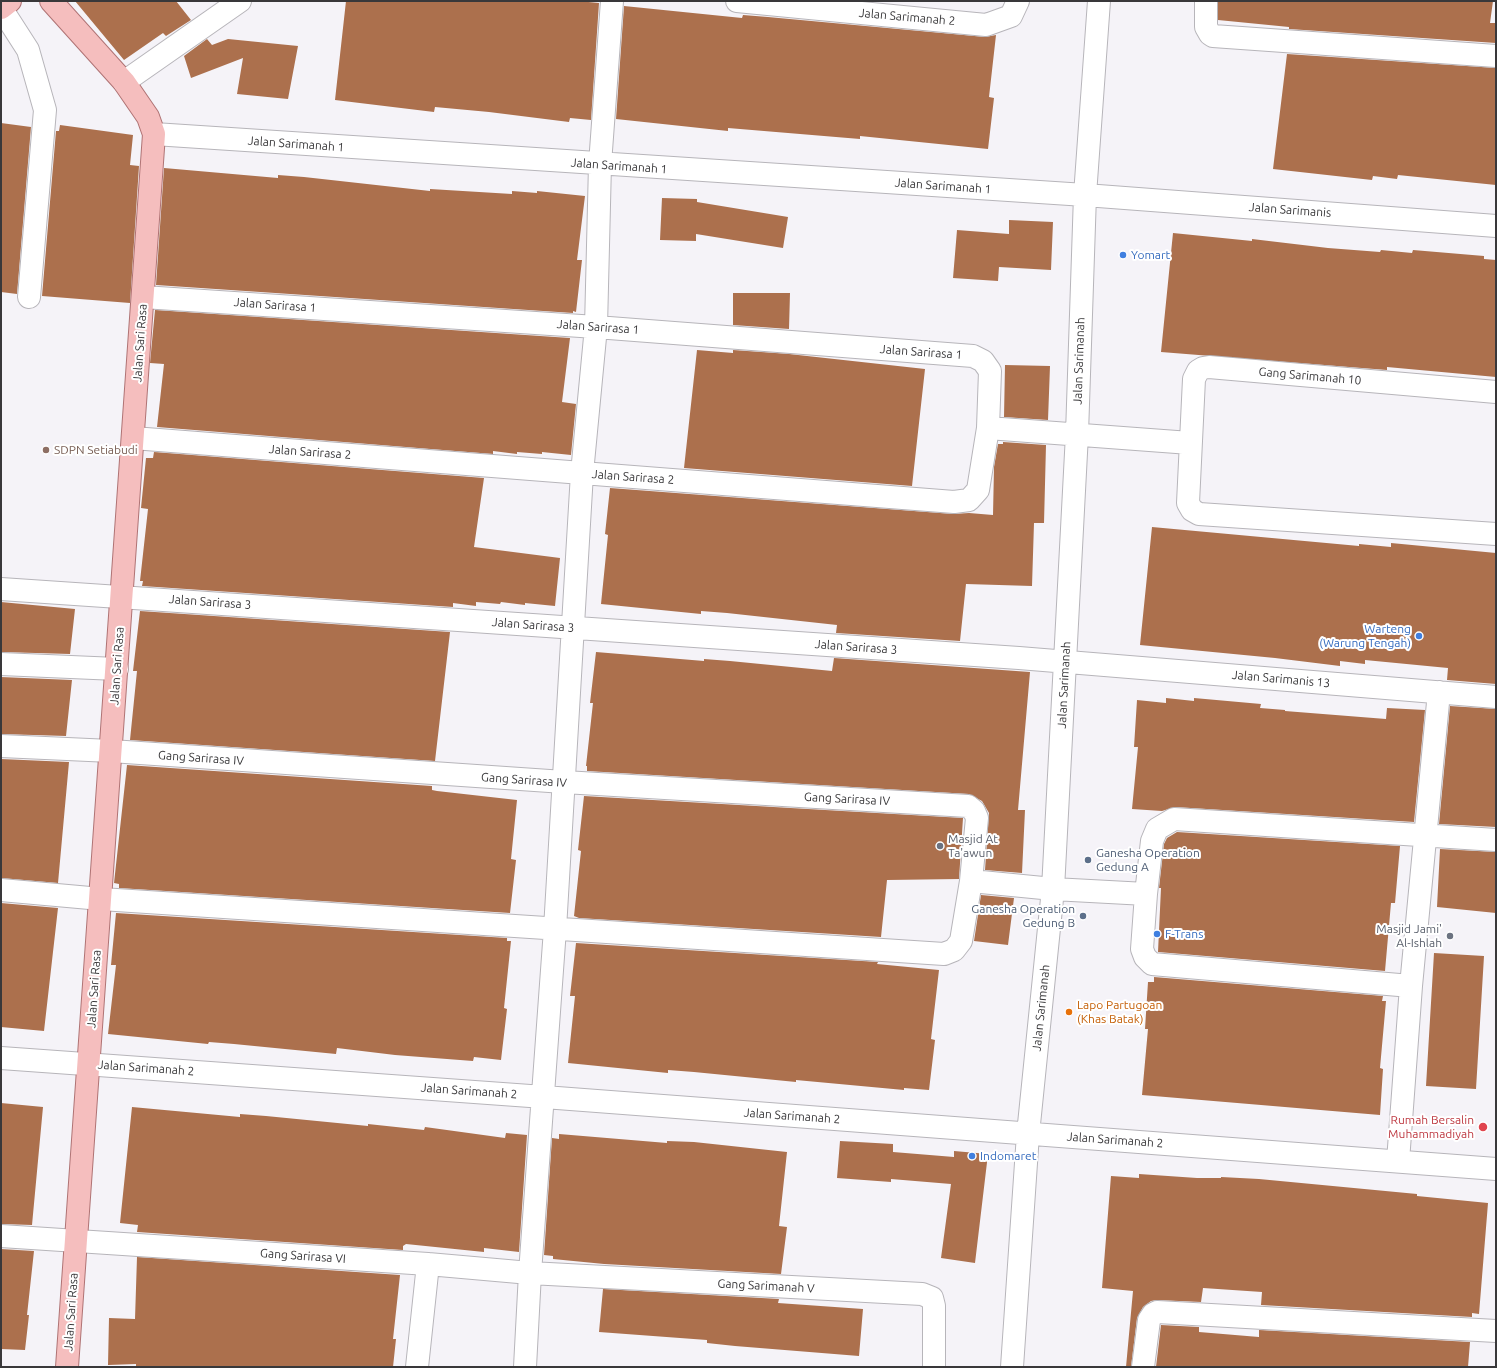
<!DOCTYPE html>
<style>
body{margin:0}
#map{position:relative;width:1497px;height:1368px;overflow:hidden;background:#f5f3f8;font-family:Ubuntu,sans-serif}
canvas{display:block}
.frame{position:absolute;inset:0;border:2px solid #39383a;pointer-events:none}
</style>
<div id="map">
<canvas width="1497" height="1368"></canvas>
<div class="frame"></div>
</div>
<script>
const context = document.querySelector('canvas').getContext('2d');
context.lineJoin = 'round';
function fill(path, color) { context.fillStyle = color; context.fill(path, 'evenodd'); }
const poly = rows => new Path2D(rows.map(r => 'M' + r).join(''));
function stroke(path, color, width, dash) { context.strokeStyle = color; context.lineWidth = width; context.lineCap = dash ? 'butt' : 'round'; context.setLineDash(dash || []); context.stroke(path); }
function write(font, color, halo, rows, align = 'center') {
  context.font = font + ' Ubuntu,sans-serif'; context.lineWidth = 4; context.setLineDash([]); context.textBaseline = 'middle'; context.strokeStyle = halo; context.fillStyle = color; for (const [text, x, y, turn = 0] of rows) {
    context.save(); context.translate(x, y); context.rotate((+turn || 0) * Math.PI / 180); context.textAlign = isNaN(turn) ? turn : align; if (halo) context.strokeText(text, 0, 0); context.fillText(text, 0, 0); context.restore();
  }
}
const building = poly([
 [75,1,176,1,191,20,166,36,163,33,124,60],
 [346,1,578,1,599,3,591,120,570,118,569,122,489,112,435,107,434,112,335,100],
 [1218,1,1493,1,1490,23,1496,23,1496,43,1289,29,1289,27,1218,20],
 [624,6,742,18,743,15,768,17,985,37,996,35,989,97,994,98,988,149,860,136,860,139,728,128,728,131,616,119],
 [207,39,212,45,228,39,298,46,288,99,237,94,243,58,191,78,184,56],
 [1287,54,1496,68,1496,185,1398,175,1397,179,1373,176,1372,180,1273,169],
 [1,123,31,127,17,294,1,292],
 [60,125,133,135,130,165,139,166,130,303,42,296,56,131,59,131],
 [164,168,278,178,278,175,304,177,430,191,430,189,512,194,512,191,537,193,537,191,585,196,577,260,582,260,576,312,573,311,573,313,156,285],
 [662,198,697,199,697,202,788,217,783,248,696,234,696,241,660,240],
 [1009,220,1053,222,1051,270,999,267,998,281,953,278,957,230,1009,234],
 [1173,233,1252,241,1252,239,1328,248,1380,252,1381,250,1412,253,1413,250,1484,256,1484,259,1496,260,1496,377,1387,367,1387,370,1161,352],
 [733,293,790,293,789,329,733,325],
 [155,310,570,338,562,402,576,404,571,455,542,452,542,454,517,452,517,454,493,451,493,454,157,427,164,364,150,363],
 [697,350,733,353,733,350,789,354,925,369,912,486,684,468],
 [1005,365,1050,366,1048,420,1004,417],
 [1003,442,1046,445,1044,523,1034,523,1032,586,966,584,960,641,836,633,837,625,727,613,701,611,701,614,601,604,608,535,605,534,610,488,953,514,969,513,993,515,994,467,998,444,1003,444],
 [154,452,484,478,474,547,560,558,555,606,525,603,525,605,501,602,500,604,476,602,476,606,453,603,453,607,142,586,143,581,140,581,148,509,141,508,146,458,153,458],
 [1152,527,1359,546,1359,544,1391,547,1391,543,1496,553,1496,684,1447,680,1448,668,1365,660,1365,664,1340,661,1340,666,1275,658,1140,645],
 [1,602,75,609,70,654,1,652],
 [140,611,450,632,435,761,130,740,137,671,133,671],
 [596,652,704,661,704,659,730,661,832,671,834,658,1030,672,1018,810,1025,810,1022,873,985,870,989,813,982,801,969,794,587,771,587,766,586,766,593,703,590,703],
 [1,677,72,680,66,736,1,734],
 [1166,698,1194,701,1194,698,1261,704,1260,708,1285,710,1285,711,1386,719,1387,708,1425,710,1414,822,1175,807,1162,811,1132,809,1138,747,1134,747,1137,700,1166,703],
 [1450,706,1496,709,1496,827,1439,824],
 [1,759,69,762,58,883,1,878],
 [127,765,432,786,432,790,437,791,517,800,511,859,516,860,510,913,119,888,119,884,114,883],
 [584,796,963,818,959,879,887,880,881,937,579,918,574,916,581,851,578,850],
 [1177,832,1400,846,1395,903,1391,903,1385,971,1158,952,1161,888,1159,888,1164,844,1167,838],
 [1440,849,1496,852,1496,913,1437,907],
 [981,895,1014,898,1008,945,974,941],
 [1,903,58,908,44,1031,1,1027],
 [116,913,507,938,507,941,511,941,504,1008,507,1009,501,1060,474,1057,473,1061,395,1055,337,1048,336,1054,234,1044,209,1042,208,1044,108,1034,116,965,111,965],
 [576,943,878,962,877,964,939,970,931,1039,935,1040,929,1090,904,1088,904,1090,796,1080,796,1082,694,1072,668,1070,668,1073,568,1063,575,996,570,996],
 [1434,953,1484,956,1476,1089,1426,1086],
 [1154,977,1383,996,1382,1001,1386,1001,1380,1068,1383,1069,1380,1115,1142,1095,1148,1029,1145,1029,1148,982,1154,982],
 [1,1103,43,1107,32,1225,1,1224],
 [132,1107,240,1117,240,1114,266,1116,368,1126,368,1124,424,1130,425,1127,505,1138,506,1133,527,1135,519,1252,484,1248,484,1252,406,1244,403,1246,403,1250,137,1232,138,1225,120,1223],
 [559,1134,667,1143,667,1141,694,1142,787,1152,779,1226,787,1227,781,1274,604,1264,553,1259,553,1256,544,1255,552,1138,559,1139],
 [840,1141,893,1144,893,1152,954,1157,954,1151,988,1154,975,1263,941,1258,951,1184,891,1179,891,1182,837,1178],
 [1139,1174,1197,1178,1221,1178,1221,1177,1259,1179,1417,1194,1417,1196,1488,1203,1479,1314,1472,1313,1472,1317,1261,1305,1262,1292,1203,1288,1201,1302,1157,1300,1151,1301,1143,1307,1137,1318,1131,1367,1126,1367,1133,1291,1102,1288,1111,1176,1139,1178],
 [1,1249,34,1251,27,1315,29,1315,25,1350,1,1349],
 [137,1257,400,1275,393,1339,396,1339,393,1367,136,1367,136,1364,108,1365,109,1318,135,1319],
 [603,1289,779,1299,778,1303,863,1309,859,1356,735,1346,707,1343,707,1340,599,1332],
 [1161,1325,1199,1327,1199,1332,1259,1337,1259,1330,1470,1342,1468,1367,1156,1367]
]);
const minor = poly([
 [737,1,986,25,1011,16,1018,1],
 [1206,1,1206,27,1210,34,1213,36,1496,56],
 [1,8,28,50,45,110,29,297],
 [124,82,240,1],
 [154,134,1085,195,1496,226],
 [1496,392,1209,367,1203,368,1198,371,1194,379,1188,503,1192,510,1199,514,1496,534],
 [988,428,1190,443],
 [133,438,954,502,969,500,978,490,988,428,990,371,983,361,973,356,596,327,143,297],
 [1,589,1019,658,1496,697],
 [1,664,117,669],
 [1,746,111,751,564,782,968,806,974,811,977,818,971,881,961,941,954,950,944,954,101,899,1,890],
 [971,881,1053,889,1146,894],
 [1411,986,1152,964,1145,957,1142,949,1146,894,1152,841,1157,829,1174,819,1496,840],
 [1,1058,544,1097,1496,1169],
 [1398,1161,1411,986,1439,692],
 [1,1236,428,1264,530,1273,922,1294,932,1298,934,1306,934,1367],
 [417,1367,428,1264],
 [525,1367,530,1273,555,929,582,473,596,327,600,164,612,1],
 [1012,1367,1028,1134,1053,889,1077,434,1085,195,1099,1],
 [1143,1367,1149,1320,1153,1314,1157,1312,1496,1331]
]);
const major = poly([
 [51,1,124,82,148,117,154,134,67,1367],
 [1,8,10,1]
]);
const markers = [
 [1123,255,4,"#3f7fe0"],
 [46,450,4,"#8d6e63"],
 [1419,636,4,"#3f7fe0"],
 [940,846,4,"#6b7280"],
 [1088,860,4,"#5c6f8a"],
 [1083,916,4,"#5c6f8a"],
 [1157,934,4,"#3f7fe0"],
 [1450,936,4,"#6b7280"],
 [1069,1012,4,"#e8710a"],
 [1483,1127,5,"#e0444e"],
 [972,1156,4,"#3f7fe0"]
];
const streetNames = [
 ["Jalan Sarimanah 2",907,17,5],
 ["Jalan Sarimanah 1",296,144,4],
 ["Jalan Sarimanah 1",619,166,4],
 ["Jalan Sarimanah 1",943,186,4],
 ["Jalan Sarimanis",1290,210,4],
 ["Jalan Sarirasa 1",275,305,4],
 ["Jalan Sarirasa 1",598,327,4],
 ["Jalan Sari Rasa",140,343,-86],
 ["Jalan Sarirasa 1",921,352,4],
 ["Jalan Sarimanah",1079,361,-88],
 ["Gang Sarimanah 10",1310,376,5],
 ["Jalan Sarirasa 2",310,452,4],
 ["Jalan Sarirasa 2",633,477,4],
 ["Jalan Sarirasa 3",210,602,4],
 ["Jalan Sarirasa 3",533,625,4],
 ["Jalan Sarirasa 3",856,647,4],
 ["Jalan Sari Rasa",117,666,-86],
 ["Jalan Sarimanis 13",1281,679,5],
 ["Jalan Sarimanah",1064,685,-87],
 ["Gang Sarirasa IV",201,758,4],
 ["Gang Sarirasa IV",524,780,4],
 ["Gang Sarirasa IV",847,799,3],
 ["Jalan Sari Rasa",94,989,-86],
 ["Jalan Sarimanah",1041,1008,-84],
 ["Jalan Sarimanah 2",146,1068,4],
 ["Jalan Sarimanah 2",469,1091,4],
 ["Jalan Sarimanah 2",792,1116,4],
 ["Jalan Sarimanah 2",1115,1140,4],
 ["Gang Sarirasa VI",303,1256,4],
 ["Gang Sarimanah V",766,1286,3],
 ["Jalan Sari Rasa",71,1312,-86]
];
const shopNames = [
 ["Yomart",1131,255],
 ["Warteng",1411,629,"right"],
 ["(Warung Tengah)",1411,643,"right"],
 ["F-Trans",1165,934],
 ["Indomaret",980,1156]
];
const educationNames = [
 ["SDPN Setiabudi",54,450]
];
const worshipNames = [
 ["Masjid At",948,839],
 ["Ta'awun",948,853],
 ["Masjid Jami'",1442,929,"right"],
 ["Al-Ishlah",1442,943,"right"]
];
const serviceNames = [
 ["Ganesha Operation",1096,853],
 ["Gedung A",1096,867],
 ["Ganesha Operation",1075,909,"right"],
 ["Gedung B",1075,923,"right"]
];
const foodNames = [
 ["Lapo Partugoan",1077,1005],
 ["(Khas Batak)",1077,1019]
];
const healthNames = [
 ["Rumah Bersalin",1474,1120],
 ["Muhammadiyah",1474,1134]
];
fill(building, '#ac704d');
stroke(minor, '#b7b5ba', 24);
stroke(major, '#af7374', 24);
stroke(minor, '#fff', 22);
stroke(major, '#f5bebe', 22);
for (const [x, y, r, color] of markers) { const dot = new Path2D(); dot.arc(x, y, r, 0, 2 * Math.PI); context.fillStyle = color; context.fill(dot); stroke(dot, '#fff', 1.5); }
write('12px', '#39383a', '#fff', streetNames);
write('12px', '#366cbe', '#fff', shopNames, 'left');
write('12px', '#785e54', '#fff', educationNames, 'left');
write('12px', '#5b616d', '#fff', worshipNames, 'left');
write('12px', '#4e5e75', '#fff', serviceNames, 'left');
write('12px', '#c56008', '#fff', foodNames, 'left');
write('12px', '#be3a42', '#fff', healthNames, 'right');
</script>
